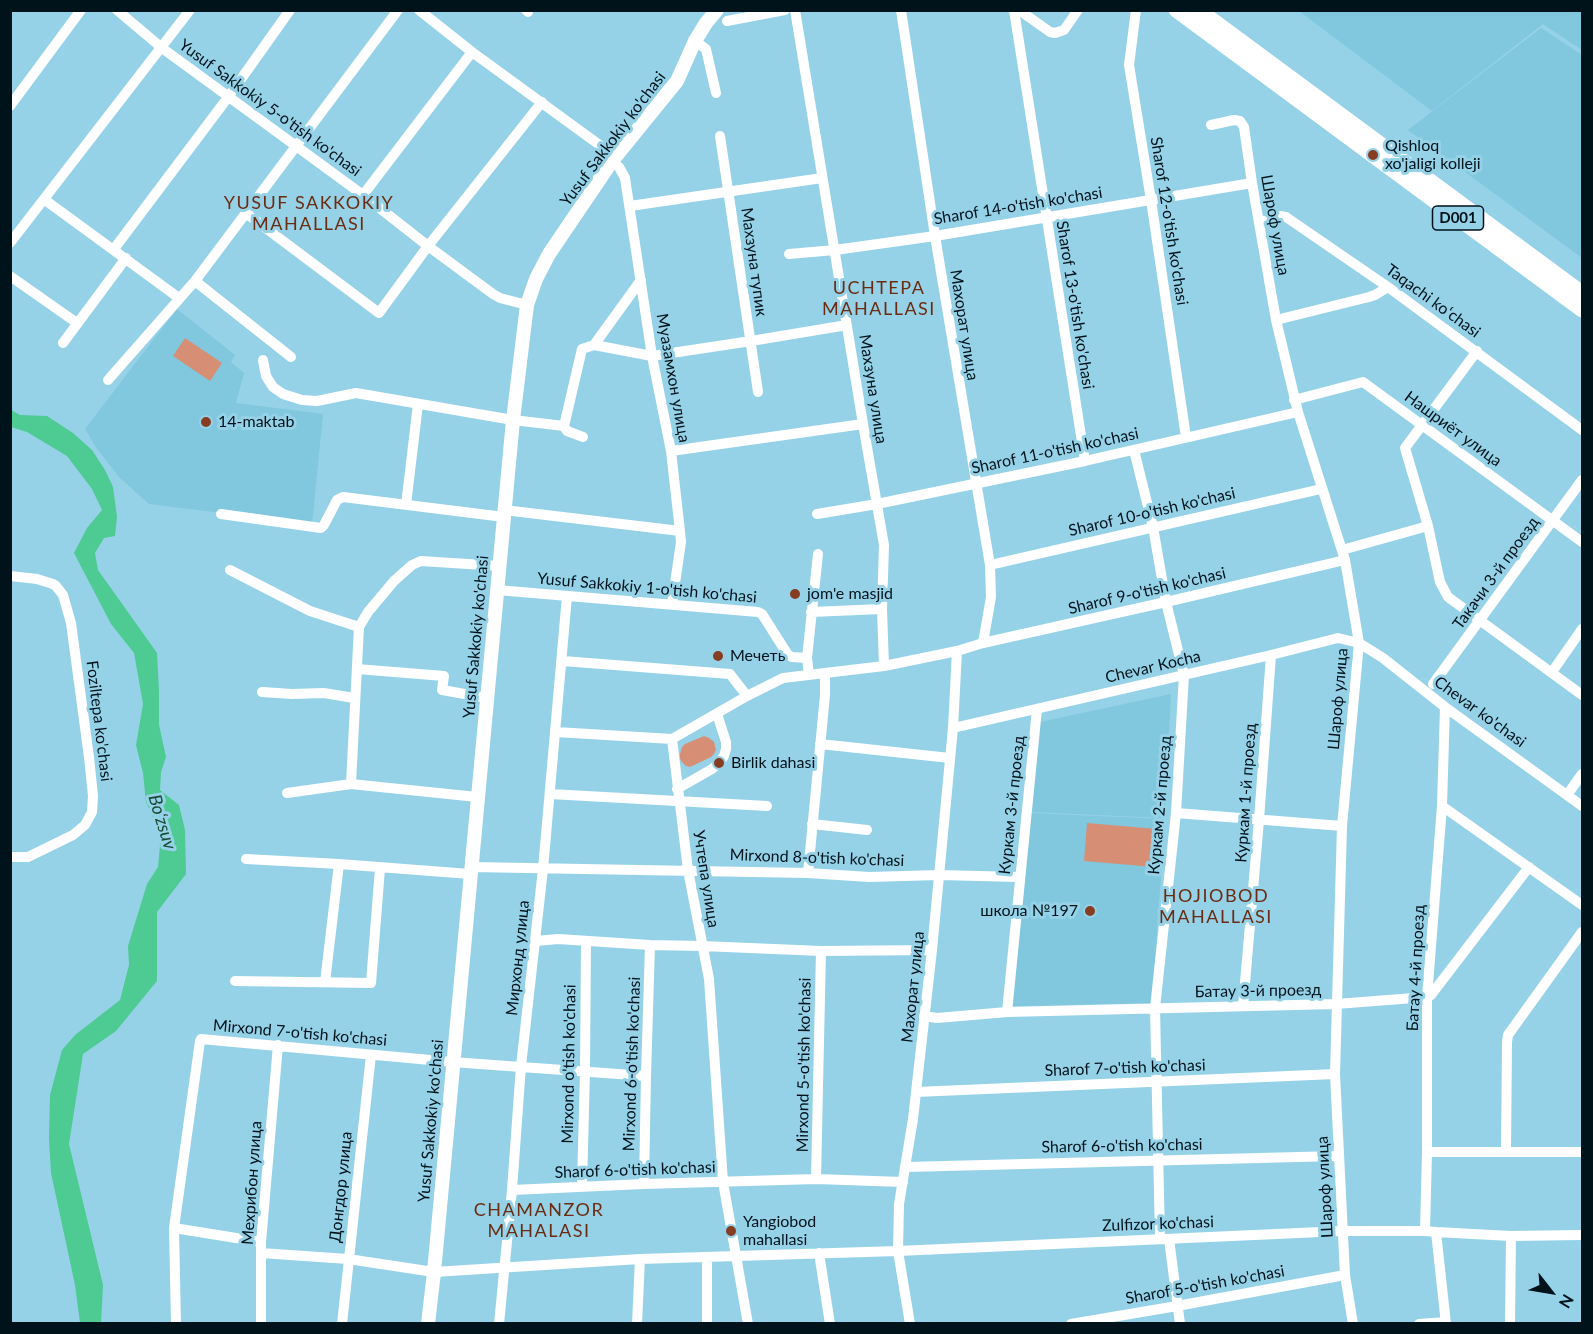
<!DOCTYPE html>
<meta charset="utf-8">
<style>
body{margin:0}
#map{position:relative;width:1593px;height:1334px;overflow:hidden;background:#95d2e7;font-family:Lato,sans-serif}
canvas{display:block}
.frame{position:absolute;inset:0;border:12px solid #00131a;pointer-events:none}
.north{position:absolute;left:1521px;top:1262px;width:60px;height:60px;-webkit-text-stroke:4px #95d2e7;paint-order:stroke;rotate:121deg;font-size:16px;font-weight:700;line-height:24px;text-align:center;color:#00131a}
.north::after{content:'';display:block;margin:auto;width:21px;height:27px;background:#00131a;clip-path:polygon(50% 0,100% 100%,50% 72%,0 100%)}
</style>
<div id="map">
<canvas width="1593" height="1334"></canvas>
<div class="frame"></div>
<div class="north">N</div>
</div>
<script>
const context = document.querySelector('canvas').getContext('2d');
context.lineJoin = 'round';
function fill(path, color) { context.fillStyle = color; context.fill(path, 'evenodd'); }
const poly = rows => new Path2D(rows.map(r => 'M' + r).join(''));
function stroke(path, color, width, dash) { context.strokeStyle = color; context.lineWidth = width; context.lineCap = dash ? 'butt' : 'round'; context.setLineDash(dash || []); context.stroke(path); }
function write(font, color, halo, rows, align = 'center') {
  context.font = font + ' Lato,sans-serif'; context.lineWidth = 6; context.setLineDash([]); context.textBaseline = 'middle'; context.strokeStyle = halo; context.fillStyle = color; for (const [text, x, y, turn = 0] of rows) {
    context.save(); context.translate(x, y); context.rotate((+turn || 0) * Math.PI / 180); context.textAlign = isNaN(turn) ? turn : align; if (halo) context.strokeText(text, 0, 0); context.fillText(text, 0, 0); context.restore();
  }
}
const built = poly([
 [1299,11,1582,11,1582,50,1543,24,1432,111],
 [1541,28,1582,55,1582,258,1408,130],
 [177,309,235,355,231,362,244,373,236,403,323,414,312,524,149,504,119,477,95,446,85,429],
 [1171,694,1165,818,1030,812,1040,722],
 [1030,813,1165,819,1152,1003,1013,1006]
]);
const green = poly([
 [185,338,222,363,210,381,173,356],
 [704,736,709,738,714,742,716,750,714,754,711,757,690,767,686,766,681,761,680,758,680,754,682,747,685,744],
 [1087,823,1157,829,1154,867,1084,861]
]);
const water = poly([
 [11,410,20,415,47,416,73,433,92,450,105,470,113,487,117,517,115,536,104,538,95,553,98,570,157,653,159,691,159,725,166,757,161,772,160,790,179,805,185,830,186,874,157,912,157,981,116,1031,83,1054,69,1144,103,1285,101,1323,80,1323,75,1285,51,1173,49,1139,50,1095,62,1050,75,1035,120,1000,129,965,128,946,147,884,158,867,161,834,146,802,143,773,136,745,143,704,134,653,111,624,74,553,87,528,102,510,92,489,67,456,27,432,11,427]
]);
const minor = poly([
 [117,10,162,48,363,195,428,246,493,294,500,298,527,305],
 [419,10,472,52,616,157],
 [526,10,528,12,528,10],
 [795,10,863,424,884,545,882,609,884,666],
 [901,10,935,236,990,565,991,597,983,643],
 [1014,10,1085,461],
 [1019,10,1050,32,1055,33,1064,30,1078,10],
 [1136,10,1129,65,1151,200,1186,437],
 [727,21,785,10],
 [695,41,706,49,716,93],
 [10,106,81,10],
 [1211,125,1234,120,1240,121,1244,127,1252,183,1276,320,1298,412,1345,560,1359,643,1342,826,1335,1074,1345,1275,1353,1324],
 [720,136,758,392],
 [612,161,619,167,625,178,652,356,671,451,680,531,681,542,672,604],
 [363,195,472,52],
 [45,200,179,298],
 [630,206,822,178],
 [247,214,379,313,428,246,542,102],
 [1259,220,1269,222,1280,216,1286,217,1388,287,1582,430],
 [10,243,190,10],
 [114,249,229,96,290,10],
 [789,254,835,250,935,236,1252,183],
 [10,276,77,323],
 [195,281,291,357],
 [1276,320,1369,297,1375,295,1388,287],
 [63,343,126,258],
 [594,345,652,356,751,341,847,325],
 [1477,351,1405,448,1428,526,1440,582,1448,597,1582,695],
 [263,360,266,376,273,387,283,394,302,400,317,401,356,393,513,420,564,426,567,431,583,437],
 [108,380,195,281,398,10],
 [1294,400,1363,382,1582,542],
 [564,426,582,349,594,345,641,280],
 [1134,450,1153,527,1166,602,1184,675,1176,813,1155,1008,1160,1239],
 [671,451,863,424],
 [406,505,418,404],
 [504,510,680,531],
 [221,514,321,528,324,525,337,500,343,497,504,517],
 [817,514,877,504,1085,461,1298,412],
 [1342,550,1428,526],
 [990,565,1321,489],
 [230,570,310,611,359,627],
 [10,576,37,579,53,584,56,586,63,595,71,623,89,757,93,796,92,812,85,825,73,835,28,857,10,857],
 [497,590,758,612,762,614,788,655,792,657,807,658],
 [811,612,882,609],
 [563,661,730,674,747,696],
 [357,669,444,676,442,690,487,698],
 [1552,672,1582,629],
 [809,675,807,658,818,554],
 [1433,684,1582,480],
 [262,692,292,694,324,693,354,698],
 [953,728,1271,655,1338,638,1359,643,1383,658,1445,707,1582,806],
 [556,732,672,739],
 [672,739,747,696,783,678,884,666,957,651,983,643,1166,602,1345,560],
 [672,739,688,870,709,979,723,1182,748,1324],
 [820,744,950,758],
 [351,784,359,627,368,612,394,581,412,565,421,561,499,566],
 [677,789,712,769,719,763,724,756,726,749,726,742,717,714],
 [287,793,351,784,477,797],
 [550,794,767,806],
 [1567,795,1582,774],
 [1442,806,1582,905],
 [1176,813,1342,826],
 [812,824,867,830],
 [246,859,339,864,470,874],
 [471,867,808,873,869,877,939,875,1019,877],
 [808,873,825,695,825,674],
 [536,941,558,939,650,945,702,946,821,951,932,950],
 [235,981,371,983,380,868],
 [325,982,339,864],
 [1243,1006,1259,820,1271,655],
 [1007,1012,1037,709],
 [924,1016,937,1018,1007,1012,1336,1004,1427,997,1431,995,1529,867],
 [916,1092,1335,1074],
 [1427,1152,1582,1152],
 [1506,1152,1507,1042,1508,1035,1582,932],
 [906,1167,1338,1156],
 [816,1179,821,951],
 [644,1184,646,1076,650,945],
 [582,1186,585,1071,586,941],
 [512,1190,644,1184,816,1179,903,1182],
 [174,1228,261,1242],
 [1425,1231,1427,1152,1427,997,1442,806,1445,707],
 [1436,1232,1446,1324],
 [1169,1239,1180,1324],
 [261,1253,348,1259,434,1272,640,1259,898,1251,1343,1231,1425,1231,1436,1232,1511,1236,1582,1235],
 [819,1253,830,1324],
 [176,1324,174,1228,200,1041,201,1039,452,1062,646,1076],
 [261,1324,261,1242,278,1045],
 [342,1324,371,1055],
 [499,1324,512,1190,521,1066,543,869,567,596],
 [637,1324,640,1259],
 [707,1324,707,1257],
 [910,1324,898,1251,899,1204,913,1119,932,950,953,728,957,651],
 [1071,1324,1177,1306,1345,1275],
 [1419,1324,1446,1322],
 [1510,1324,1511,1236]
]);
const major = poly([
 [428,1324,434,1272,513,420,527,305,536,279,549,254,612,161,677,81,695,41,706,23,717,10]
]);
const highway = poly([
 [1176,10,1582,310],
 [1199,10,1582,293]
]);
const markers = [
 [1373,155,6,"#863d21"],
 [206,422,6,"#863d21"],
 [795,594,6,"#863d21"],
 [718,656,6,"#863d21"],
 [719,763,6,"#863d21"],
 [1090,911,6,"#863d21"],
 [731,1231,6,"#863d21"]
];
const shields = [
 [1458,218,51]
];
const shieldNames = [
 ["D001",1458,218]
];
const streetNames = [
 ["Yusuf Sakkokiy 5-o'tish ko'chasi",270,108,36],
 ["Yusuf Sakkokiy ko'chasi",613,139,-53],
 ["Sharof 14-o'tish ko'chasi",1018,206,-9],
 ["Sharof 12-o'tish ko'chasi",1169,221,81],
 ["Шароф улица",1275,225,80],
 ["Махзуна тупик",754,262,82],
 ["Taqachi koʻchasi",1433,301,36],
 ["Sharof 13-o'tish ko'chasi",1075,305,81],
 ["Махорат улица",964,325,81],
 ["Муазамхон улица",673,378,80],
 ["Махзуна улица",873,389,81],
 ["Нашриёт улица",1453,429,36],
 ["Sharof 11-o'tish ko'chasi",1055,451,-12],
 ["Sharof 10-o'tish ko'chasi",1152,512,-13],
 ["Такачи 3-й проезд",1496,573,-54],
 ["Yusuf Sakkokiy 1-o'tish ko'chasi",647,588,5],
 ["Sharof 9-o'tish ko'chasi",1147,591,-13],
 ["Yusuf Sakkokiy ko'chasi",476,637,-85],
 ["Chevar Kocha",1153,667,-13],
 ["Шароф улица",1338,699,-85],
 ["Chevar ko'chasi",1480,712,36],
 ["Foziltepa ko'chasi",99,721,83],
 ["Куркам 1-й проезд",1246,793,-86],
 ["Куркам 3-й проезд",1012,805,-84],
 ["Куркам 2-й проезд",1160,805,-85],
 ["Mirxond 8-o'tish ko'chasi",817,858,2],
 ["Учтепа улица",706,879,81],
 ["Мирхонд улица",518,958,-84],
 ["Батау 4-й проезд",1416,968,-87],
 ["Махорат улица",913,987,-84],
 ["Батау 3-й проезд",1258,991,-1],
 ["Mirxond 7-o'tish ko'chasi",300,1033,5],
 ["Mirxond o'tish ko'chasi",569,1064,-89],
 ["Mirxond 6-o'tish ko'chasi",632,1064,-88],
 ["Mirxond 5-o'tish ko'chasi",804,1065,-89],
 ["Sharof 7-o'tish ko'chasi",1125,1068,-2],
 ["Yusuf Sakkokiy ko'chasi",431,1121,-85],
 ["Sharof 6-o'tish ko'chasi",1122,1146,-1],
 ["Sharof 6-o'tish ko'chasi",635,1170,-2],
 ["Мехрибон улица",252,1183,-86],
 ["Донгдор улица",341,1187,-84],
 ["Шароф улица",1325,1187,-93],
 ["Zulfizor ko'chasi",1158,1224,-2],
 ["Sharof 5-o'tish ko'chasi",1205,1285,-10]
];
const poiNames = [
 ["Qishloq",1385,146],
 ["xo'jaligi kolleji",1385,164],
 ["14-maktab",218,422],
 ["jom'e masjid",807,594],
 ["Мечеть",730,656],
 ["Birlik dahasi",731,763],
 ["школа №197",1078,911,"right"],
 ["Yangiobod",743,1222],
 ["mahallasi",743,1240]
];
const neighbourhoodNames = [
 ["YUSUF SAKKOKIY",309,203],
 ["MAHALLASI",309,224],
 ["UCHTEPA",879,288],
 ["MAHALLASI",879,309],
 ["HOJIOBOD",1216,896],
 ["MAHALLASI",1216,917],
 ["CHAMANZOR",539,1210],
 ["MAHALASI",539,1231]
];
const waterNames = [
 ["Boʻzsuv",162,822,73]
];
fill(built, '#81c7de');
fill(green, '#d68f75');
fill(water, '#4eca93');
stroke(minor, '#fff', 10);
stroke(major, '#fff', 14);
stroke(highway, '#fff', 15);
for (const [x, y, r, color] of markers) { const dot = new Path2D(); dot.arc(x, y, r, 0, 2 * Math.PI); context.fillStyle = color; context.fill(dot); stroke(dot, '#95d2e7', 2); }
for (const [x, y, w] of shields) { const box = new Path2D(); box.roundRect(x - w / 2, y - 12, w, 24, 4.5); context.fillStyle = '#95d2e7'; context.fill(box); stroke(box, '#00131a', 1.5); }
write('bold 15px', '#00131a', null, shieldNames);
write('16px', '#00131a', '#95d2e7', streetNames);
write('16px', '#00131a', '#95d2e7', poiNames, 'left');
context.letterSpacing = '1.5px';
write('18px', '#6c2b10', '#95d2e7', neighbourhoodNames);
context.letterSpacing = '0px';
write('italic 18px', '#184b34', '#95d2e7', waterNames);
</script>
